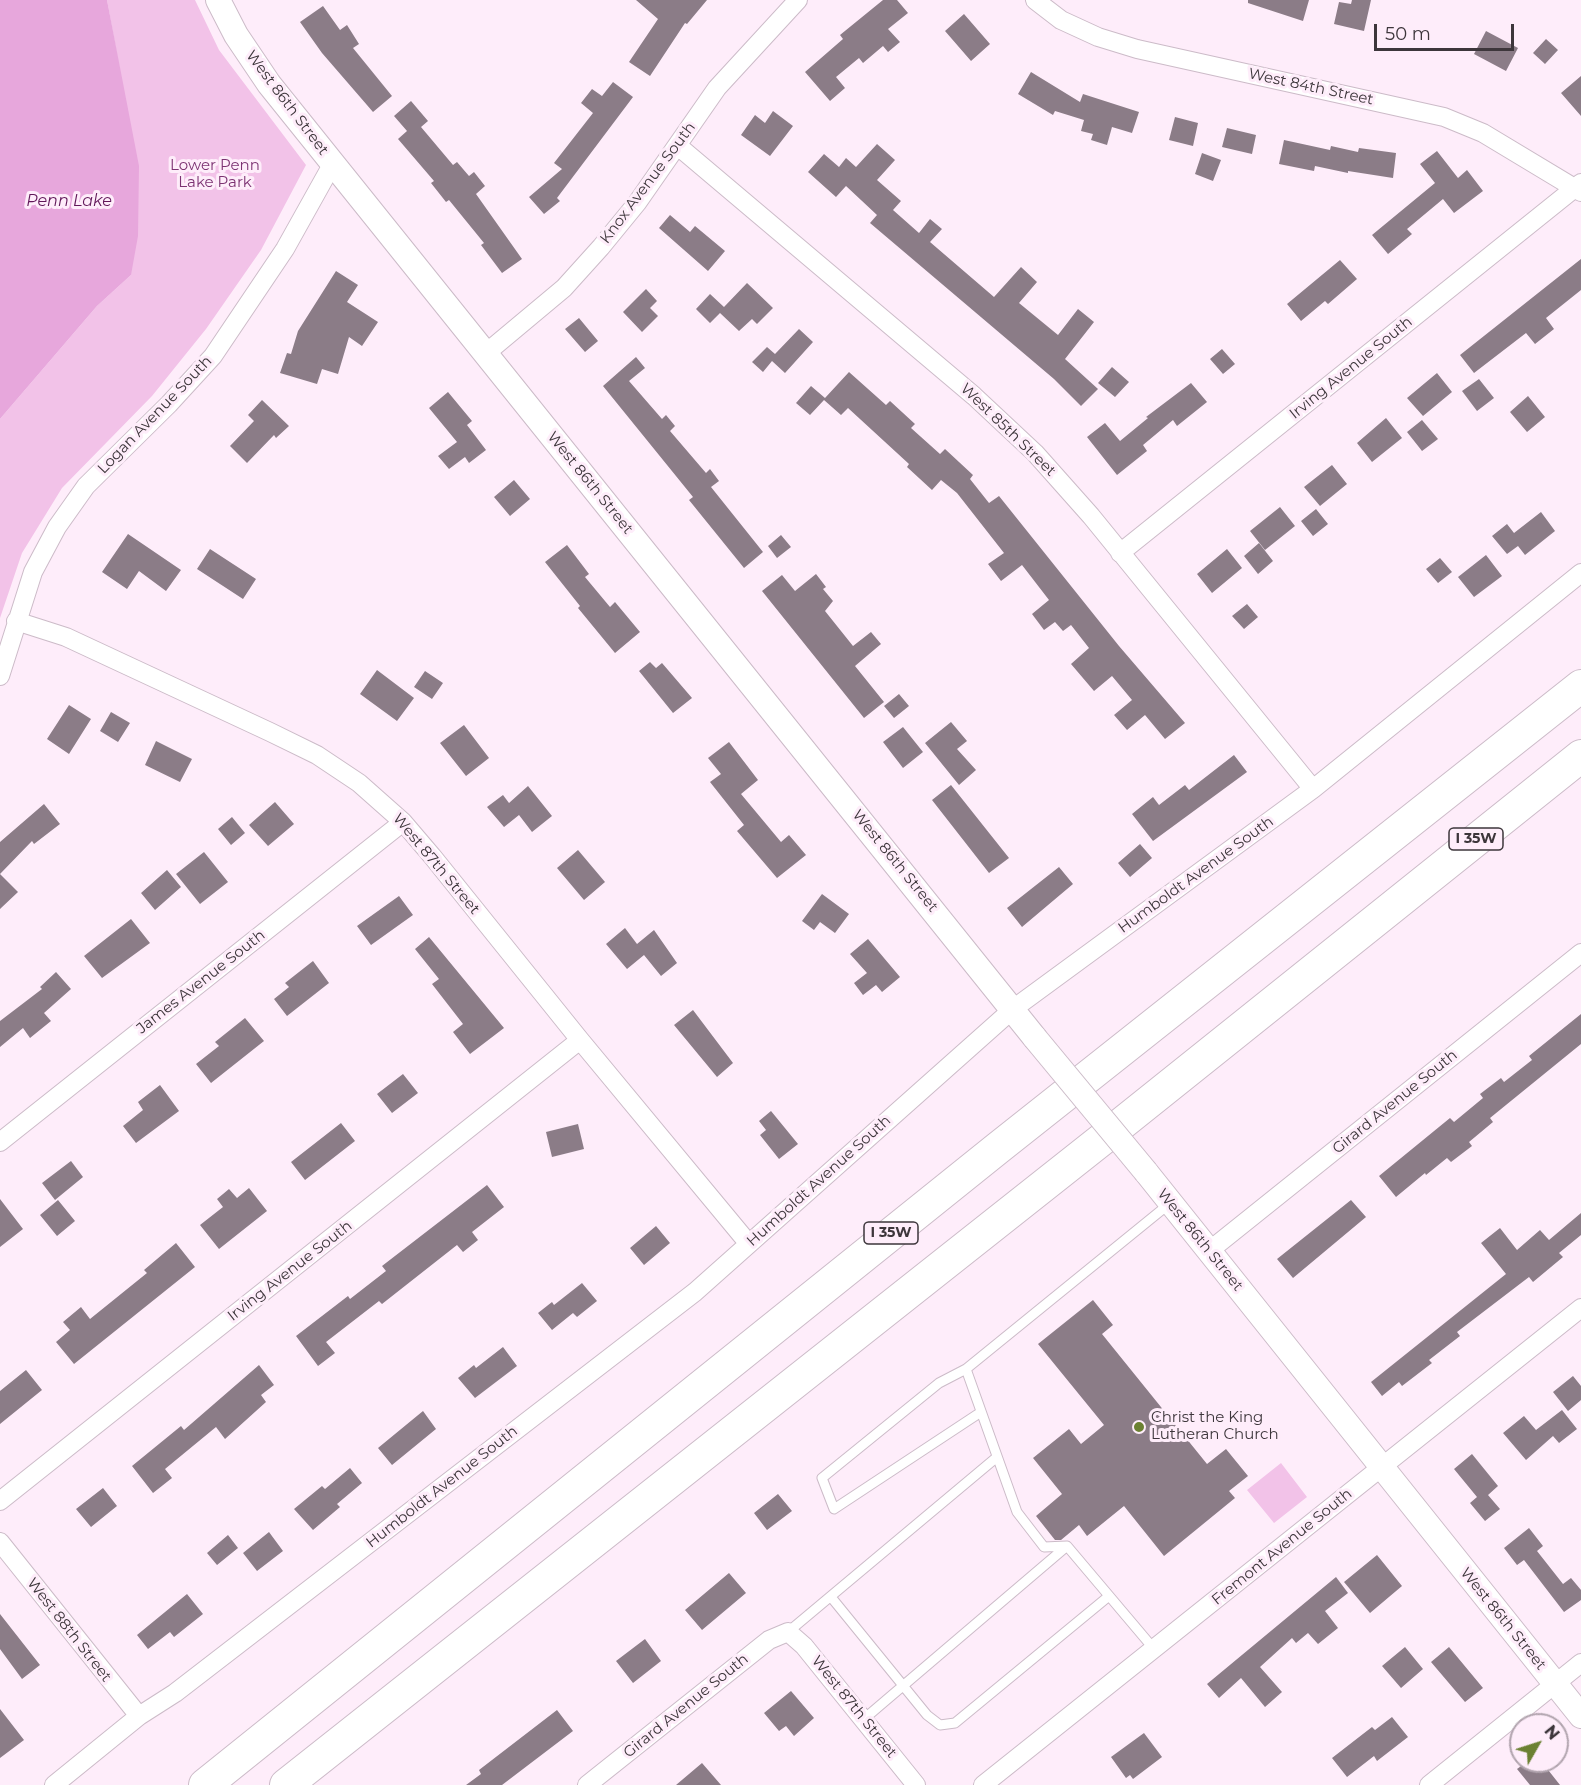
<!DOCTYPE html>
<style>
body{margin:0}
#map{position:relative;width:1581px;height:1785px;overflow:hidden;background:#feedfa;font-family:Montserrat,sans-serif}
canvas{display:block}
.north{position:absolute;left:1509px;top:1713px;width:60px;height:60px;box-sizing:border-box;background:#feedfa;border:2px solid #b1a4ae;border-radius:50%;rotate:51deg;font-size:16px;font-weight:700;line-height:24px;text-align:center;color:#3d363b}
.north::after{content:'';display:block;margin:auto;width:21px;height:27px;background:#6b8132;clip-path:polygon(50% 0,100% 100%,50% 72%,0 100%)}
.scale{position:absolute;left:1374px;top:24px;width:140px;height:27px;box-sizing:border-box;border:3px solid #3d363b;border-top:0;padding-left:8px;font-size:18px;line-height:21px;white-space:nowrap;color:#3d363b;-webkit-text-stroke:4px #feedfa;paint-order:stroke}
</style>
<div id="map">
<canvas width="1581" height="1785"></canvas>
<div class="north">N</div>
<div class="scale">50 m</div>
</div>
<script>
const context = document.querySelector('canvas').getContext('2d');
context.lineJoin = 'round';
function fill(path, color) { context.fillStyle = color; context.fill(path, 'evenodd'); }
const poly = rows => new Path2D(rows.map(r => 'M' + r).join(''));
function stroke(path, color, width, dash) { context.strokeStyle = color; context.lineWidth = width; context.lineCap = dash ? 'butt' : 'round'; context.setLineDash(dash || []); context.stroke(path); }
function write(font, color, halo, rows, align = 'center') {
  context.font = font + ' Montserrat,sans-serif'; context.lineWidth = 6; context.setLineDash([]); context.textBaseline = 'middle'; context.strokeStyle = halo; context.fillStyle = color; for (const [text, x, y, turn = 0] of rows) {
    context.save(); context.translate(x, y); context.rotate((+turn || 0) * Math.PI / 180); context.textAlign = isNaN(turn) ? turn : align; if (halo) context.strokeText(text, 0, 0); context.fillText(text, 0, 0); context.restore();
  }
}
const green = poly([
 [107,0,195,0,219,50,306,165,261,250,206,329,152,396,62,488,22,553,0,618,0,419,97,306,131,275,120,71],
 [1281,1463,1307,1497,1274,1523,1247,1490]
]);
const water = poly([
 [0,0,107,0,139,166,138,236,131,275,97,306,0,419]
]);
const building = poly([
 [636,0,707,0,687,24,685,23,650,76,629,62,658,19],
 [883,0,897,0,908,13,888,29,900,42,888,52,883,46,863,63,859,58,836,77,845,88,830,101,805,72,843,39,840,35],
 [1248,0,1309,0,1303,21,1248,3],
 [1352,0,1371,0,1364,31,1334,24,1339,2,1351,4],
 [323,6,340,30,347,25,359,44,353,48,392,96,373,112,322,53,300,22],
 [964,14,990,44,971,61,945,31],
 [1486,31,1518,48,1506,71,1474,54],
 [1546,39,1558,50,1545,64,1533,53],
 [1031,72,1080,102,1083,94,1139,112,1132,133,1112,127,1107,145,1091,140,1093,134,1081,131,1084,120,1055,111,1053,115,1018,94],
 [1581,76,1581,116,1561,93],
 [613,82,633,97,557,198,560,201,544,214,529,197,562,169,554,163,593,113,581,103,592,89,602,96],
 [411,101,428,121,421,127,453,165,457,162,469,176,474,172,485,186,476,194,522,259,502,273,481,245,484,243,449,200,446,202,431,183,434,181,398,139,407,131,394,116],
 [773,111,793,126,770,156,741,135,755,115,765,123],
 [1175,117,1198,123,1193,146,1169,140],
 [1227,128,1256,135,1252,154,1222,147],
 [1284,140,1330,150,1331,146,1358,152,1359,148,1396,153,1393,178,1348,171,1348,173,1315,166,1314,171,1279,164],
 [877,144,895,160,877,180,901,201,893,210,919,233,930,219,942,229,930,242,994,297,1021,267,1037,282,1019,303,1058,335,1078,309,1094,322,1065,359,1098,389,1081,406,1054,379,870,223,877,215,846,186,836,197,808,172,824,154,839,167,846,158,856,167],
 [1437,151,1458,178,1467,170,1483,191,1454,213,1443,199,1407,229,1412,234,1388,254,1372,235,1435,183,1420,164],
 [1202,153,1221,160,1213,181,1195,174],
 [670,215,690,232,695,226,725,251,708,271,659,228],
 [1581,259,1581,290,1546,318,1554,329,1535,344,1526,333,1474,373,1460,355],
 [1340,260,1357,279,1328,304,1325,301,1301,321,1287,304],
 [336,271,358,285,347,302,378,322,362,346,349,337,338,374,322,369,317,384,280,373,287,353,291,354,298,331],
 [747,283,773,308,757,324,752,319,739,331,720,313,710,323,696,309,710,294,724,307],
 [646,289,657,301,650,308,658,316,642,332,623,312],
 [579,318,598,341,585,352,565,329],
 [799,329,813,342,785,373,772,361,763,372,752,362,767,347,775,354],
 [1222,349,1235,364,1223,374,1210,359],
 [636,357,645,368,629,381,662,419,666,415,675,426,670,431,706,473,710,469,719,481,711,487,763,552,744,568,689,500,693,497,603,386],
 [1112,367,1129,382,1115,397,1098,383],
 [849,372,886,405,890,401,915,424,911,428,940,454,945,449,973,475,970,479,989,503,999,496,1119,646,1185,723,1165,739,1145,715,1127,730,1114,715,1132,700,1112,676,1094,691,1071,664,1089,648,1071,625,1063,631,1055,622,1044,630,1032,614,1049,600,1022,565,1001,581,988,564,1004,553,957,493,941,480,932,490,907,467,909,464,848,408,841,415,824,400,810,415,796,403,811,386,825,398],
 [1437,373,1452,392,1423,416,1407,398],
 [1479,379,1494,398,1477,411,1462,391],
 [1191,383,1207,402,1177,426,1173,420,1143,445,1147,451,1117,475,1087,437,1105,423,1120,441,1148,418,1146,417],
 [448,392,472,421,467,425,486,450,469,463,465,457,449,469,438,456,457,442,429,408],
 [1528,396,1545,417,1527,432,1510,412],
 [262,400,289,426,276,438,274,435,247,463,230,446,254,421,248,415],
 [1386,418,1402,438,1372,462,1357,443],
 [1422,420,1438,439,1422,451,1407,432],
 [1332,465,1347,484,1320,506,1304,487],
 [514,480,530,499,510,516,494,497],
 [1280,507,1295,526,1265,550,1250,531],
 [1316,509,1328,524,1313,536,1301,521],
 [1541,512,1555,531,1525,555,1518,546,1507,554,1492,536,1507,524,1514,533],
 [128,534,181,570,166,591,139,571,127,589,102,572],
 [781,535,791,547,777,558,768,546],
 [1259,543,1273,561,1258,574,1244,556],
 [567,545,589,574,585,577,610,607,615,602,640,632,615,653,578,608,580,606,545,562],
 [210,549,256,579,243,599,197,569],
 [1227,549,1242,568,1212,593,1197,574],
 [1486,555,1502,576,1474,597,1458,577],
 [1440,558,1452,572,1438,583,1426,569],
 [816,574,826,587,823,589,833,601,825,611,853,646,871,632,881,644,855,666,884,702,864,718,762,591,782,575,795,591],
 [1247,604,1258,617,1244,629,1232,616],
 [650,662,656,668,662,663,692,698,673,713,639,671],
 [377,670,414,698,397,721,360,694],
 [425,671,443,683,432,699,414,687],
 [899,694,909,706,894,718,884,706],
 [69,705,91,719,69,754,47,739],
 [111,712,130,723,118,742,100,731],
 [951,722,967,741,957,749,976,770,959,785,925,743],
 [464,725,489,758,466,776,440,743],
 [903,727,923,752,903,768,883,742],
 [156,741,192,759,180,782,145,765],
 [729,742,758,780,741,794,781,842,789,835,806,855,777,878,737,831,744,825,710,782,721,774,708,758],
 [1234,755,1247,772,1153,841,1132,814,1153,797,1159,805,1185,785,1189,790],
 [951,785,1009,858,989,873,932,800],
 [528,786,552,816,532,832,519,815,504,827,487,807,503,795,509,803],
 [275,802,294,824,268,846,249,825],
 [44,804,60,824,34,844,32,841,0,874,18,892,0,909,0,842],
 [232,817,245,833,231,845,218,829],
 [1140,844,1152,858,1130,877,1118,863],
 [578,850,605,882,584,900,557,868],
 [204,852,228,882,200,904,176,874],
 [1059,867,1073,884,1022,927,1007,908],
 [167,870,181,887,155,910,141,893],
 [822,894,849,914,835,933,820,922,814,930,802,921],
 [399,896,413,915,371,945,357,926],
 [131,919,150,943,102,978,84,956],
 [625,928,637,944,654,930,677,963,661,976,644,955,627,969,606,944],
 [429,937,504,1028,470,1054,453,1032,463,1024,432,984,439,979,415,949],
 [868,939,900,977,882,992,876,985,863,995,854,983,867,973,850,954],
 [313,961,329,983,287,1016,274,999,289,987,285,983],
 [56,972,71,989,44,1013,51,1021,30,1038,23,1028,0,1047,0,1021,42,989,40,987],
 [693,1010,733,1063,717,1077,674,1025],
 [1581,1014,1581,1044,1490,1118,1493,1122,1469,1142,1472,1146,1451,1162,1447,1158,1426,1175,1425,1173,1396,1197,1379,1176,1450,1118,1454,1122,1483,1098,1480,1094,1501,1078,1504,1082,1532,1060,1529,1056],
 [245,1018,264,1041,211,1083,196,1064,219,1046,215,1042],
 [403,1074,418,1093,392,1113,377,1094],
 [160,1085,179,1111,136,1143,123,1126,143,1110,138,1102],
 [771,1111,798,1144,779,1159,760,1135,766,1130,759,1121],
 [341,1123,355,1141,305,1180,291,1162],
 [578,1124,584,1149,552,1157,546,1132],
 [71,1161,83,1177,55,1200,42,1183],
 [487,1185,504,1207,472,1232,478,1240,463,1252,457,1245,382,1304,379,1301,326,1342,335,1353,318,1366,296,1336,348,1296,350,1299,386,1271,382,1266],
 [249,1188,267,1211,219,1249,200,1225,223,1207,217,1199,229,1189,237,1198],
 [0,1199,23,1229,0,1247],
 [58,1200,75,1221,57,1236,40,1215],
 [1351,1200,1366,1217,1293,1278,1277,1259],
 [1581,1213,1581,1235,1559,1253,1563,1257,1533,1282,1529,1277,1457,1332,1460,1336,1429,1360,1432,1363,1402,1386,1399,1382,1382,1396,1371,1382,1506,1274,1481,1243,1500,1228,1517,1250,1540,1230,1549,1240],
 [656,1226,670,1243,644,1265,630,1248],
 [176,1243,195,1267,74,1364,56,1342,70,1330,63,1322,81,1307,90,1319,147,1273,144,1270],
 [582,1283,597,1301,577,1317,573,1313,552,1330,538,1313,552,1302,554,1305],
 [1093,1300,1113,1325,1102,1334,1207,1464,1226,1449,1248,1476,1229,1491,1235,1498,1164,1556,1124,1506,1087,1536,1079,1525,1061,1540,1055,1540,1036,1516,1062,1494,1033,1458,1069,1429,1081,1444,1104,1425,1038,1344],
 [503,1347,517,1366,475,1398,458,1378,474,1365,476,1368],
 [259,1365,274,1385,261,1395,266,1402,225,1439,216,1427,165,1469,172,1478,153,1493,132,1466,181,1426,184,1430],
 [26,1370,42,1390,0,1424,0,1391],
 [1573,1376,1581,1386,1581,1400,1568,1411,1553,1392],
 [1562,1410,1577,1429,1559,1443,1553,1436,1526,1460,1503,1433,1524,1416,1536,1430],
 [423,1411,436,1429,392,1465,378,1448],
 [1472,1454,1498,1486,1488,1495,1500,1509,1485,1521,1470,1503,1477,1497,1454,1469],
 [350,1468,362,1483,337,1504,340,1507,313,1530,294,1509,322,1486,325,1489],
 [103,1488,117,1506,91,1527,76,1509],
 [778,1494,792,1511,767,1530,754,1513],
 [1529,1528,1543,1546,1537,1551,1563,1584,1571,1578,1581,1590,1581,1600,1564,1612,1524,1560,1517,1565,1504,1548],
 [269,1532,283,1551,257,1571,243,1553],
 [228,1535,238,1548,217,1565,207,1553],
 [1377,1555,1402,1586,1370,1613,1344,1582],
 [729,1573,746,1593,702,1630,685,1610],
 [1336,1577,1348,1593,1325,1611,1338,1628,1318,1644,1308,1633,1296,1643,1292,1638,1260,1667,1282,1692,1265,1707,1241,1678,1219,1698,1207,1684],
 [187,1594,203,1614,174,1637,170,1632,148,1649,137,1635],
 [0,1614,40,1665,22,1679,0,1649],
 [645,1639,661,1661,633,1683,616,1661],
 [1405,1647,1423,1669,1401,1688,1382,1666],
 [1449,1647,1483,1688,1465,1702,1431,1662],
 [791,1691,814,1718,794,1736,786,1726,779,1731,764,1713],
 [0,1709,24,1740,0,1758],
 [557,1710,573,1731,502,1785,466,1785,481,1774,479,1770],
 [1392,1717,1408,1737,1377,1761,1374,1756,1347,1777,1332,1758,1372,1727,1375,1730],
 [1144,1733,1162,1757,1133,1779,1130,1775,1126,1778,1111,1757],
 [1528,1761,1541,1761,1560,1785,1530,1785,1517,1769],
 [702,1763,721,1785,676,1785]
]);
const lane = poly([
 [966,1369,939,1383,822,1478,834,1509,981,1412],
 [831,1597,927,1715,940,1725,955,1723,1109,1596],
 [788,1632,997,1457],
 [1154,1649,1067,1546,1044,1547,1017,1512,966,1369,1169,1204],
 [864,1719,1067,1546]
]);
const street = poly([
 [1035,0,1061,20,1098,37,1137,49,1444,117,1483,133,1581,192],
 [678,146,974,396,1035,453,1091,516,1313,789],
 [485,354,564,288,601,247,637,203,717,88,798,0],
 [1120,553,1581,183],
 [16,621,66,637,270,732,317,755,359,783,403,822,432,856,580,1040,749,1244],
 [0,676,33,572,57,527,86,486,169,404,213,356,285,249,333,163],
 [0,1142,403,822],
 [1209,1251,1581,953],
 [0,1501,580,1040],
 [0,1542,139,1716],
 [54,1785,139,1716,175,1693,695,1292,1013,1009,1313,789,1581,573],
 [587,1785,769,1640,788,1632,804,1646,916,1785],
 [983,1785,1581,1308],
 [1429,1785,1581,1663]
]);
const secondary = poly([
 [218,0,236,35,269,84,1035,1038],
 [1146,1172,1581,1716]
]);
const highway = poly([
 [205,1785,998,1148,1581,686],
 [286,1785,1110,1133,1581,756]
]);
const secondaryBridge = poly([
 [1035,1038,1146,1172]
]);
const markers = [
 [1139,1427,6,"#6b8132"]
];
const shields = [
 [1476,839,54],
 [891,1233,54]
];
const shieldNames = [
 ["I 35W",1476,839],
 ["I 35W",891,1233]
];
const streetNames = [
 ["West 84th Street",1311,87,12],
 ["West 86th Street",287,103,53],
 ["Knox Avenue South",648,183,-53],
 ["Irving Avenue South",1351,368,-39],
 ["Logan Avenue South",155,415,-46],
 ["West 85th Street",1008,430,44],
 ["West 86th Street",590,483,51],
 ["West 86th Street",895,861,51],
 ["West 87th Street",436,864,50],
 ["Humboldt Avenue South",1196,875,-36],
 ["James Avenue South",201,982,-38],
 ["Girard Avenue South",1395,1102,-39],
 ["Humboldt Avenue South",819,1181,-42],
 ["West 86th Street",1200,1240,51],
 ["Irving Avenue South",290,1271,-38],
 ["Humboldt Avenue South",442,1487,-38],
 ["Fremont Avenue South",1282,1547,-39],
 ["West 86th Street",1503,1619,51],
 ["West 88th Street",69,1630,52],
 ["Girard Avenue South",686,1706,-39],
 ["West 87th Street",854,1707,51]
];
const parkNames = [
 ["Lower Penn",215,166],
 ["Lake Park",215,183]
];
const poiNames = [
 ["Christ the King",1151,1418],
 ["Lutheran Church",1151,1435]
];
const waterNames = [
 ["Penn Lake",69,201]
];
fill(green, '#f2c2e8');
fill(water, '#e7a7dc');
fill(building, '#8b7c87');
stroke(lane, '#ccbbc8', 11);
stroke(street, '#ccbbc8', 20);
stroke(secondary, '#ccbbc8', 26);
stroke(highway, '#ccbbc8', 34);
stroke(lane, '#fff', 9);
stroke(street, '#fff', 18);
stroke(secondary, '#fff', 24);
stroke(highway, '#fff', 32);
stroke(secondaryBridge, '#ccbbc8', 26, []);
stroke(secondaryBridge, '#fff', 24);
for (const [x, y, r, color] of markers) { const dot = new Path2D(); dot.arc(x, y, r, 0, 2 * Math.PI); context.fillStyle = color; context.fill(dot); stroke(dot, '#feedfa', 2); }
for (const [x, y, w] of shields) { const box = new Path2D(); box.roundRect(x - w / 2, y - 11, w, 22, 4.5); context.fillStyle = '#feedfa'; context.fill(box); stroke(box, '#3d363b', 1.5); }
write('bold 14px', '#3d363b', null, shieldNames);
write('15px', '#3d363b', '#feedfa', streetNames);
write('15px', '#7c3272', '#feedfa', parkNames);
write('15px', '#3d363b', '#feedfa', poiNames, 'left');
write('italic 16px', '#611759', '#feedfa', waterNames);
</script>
